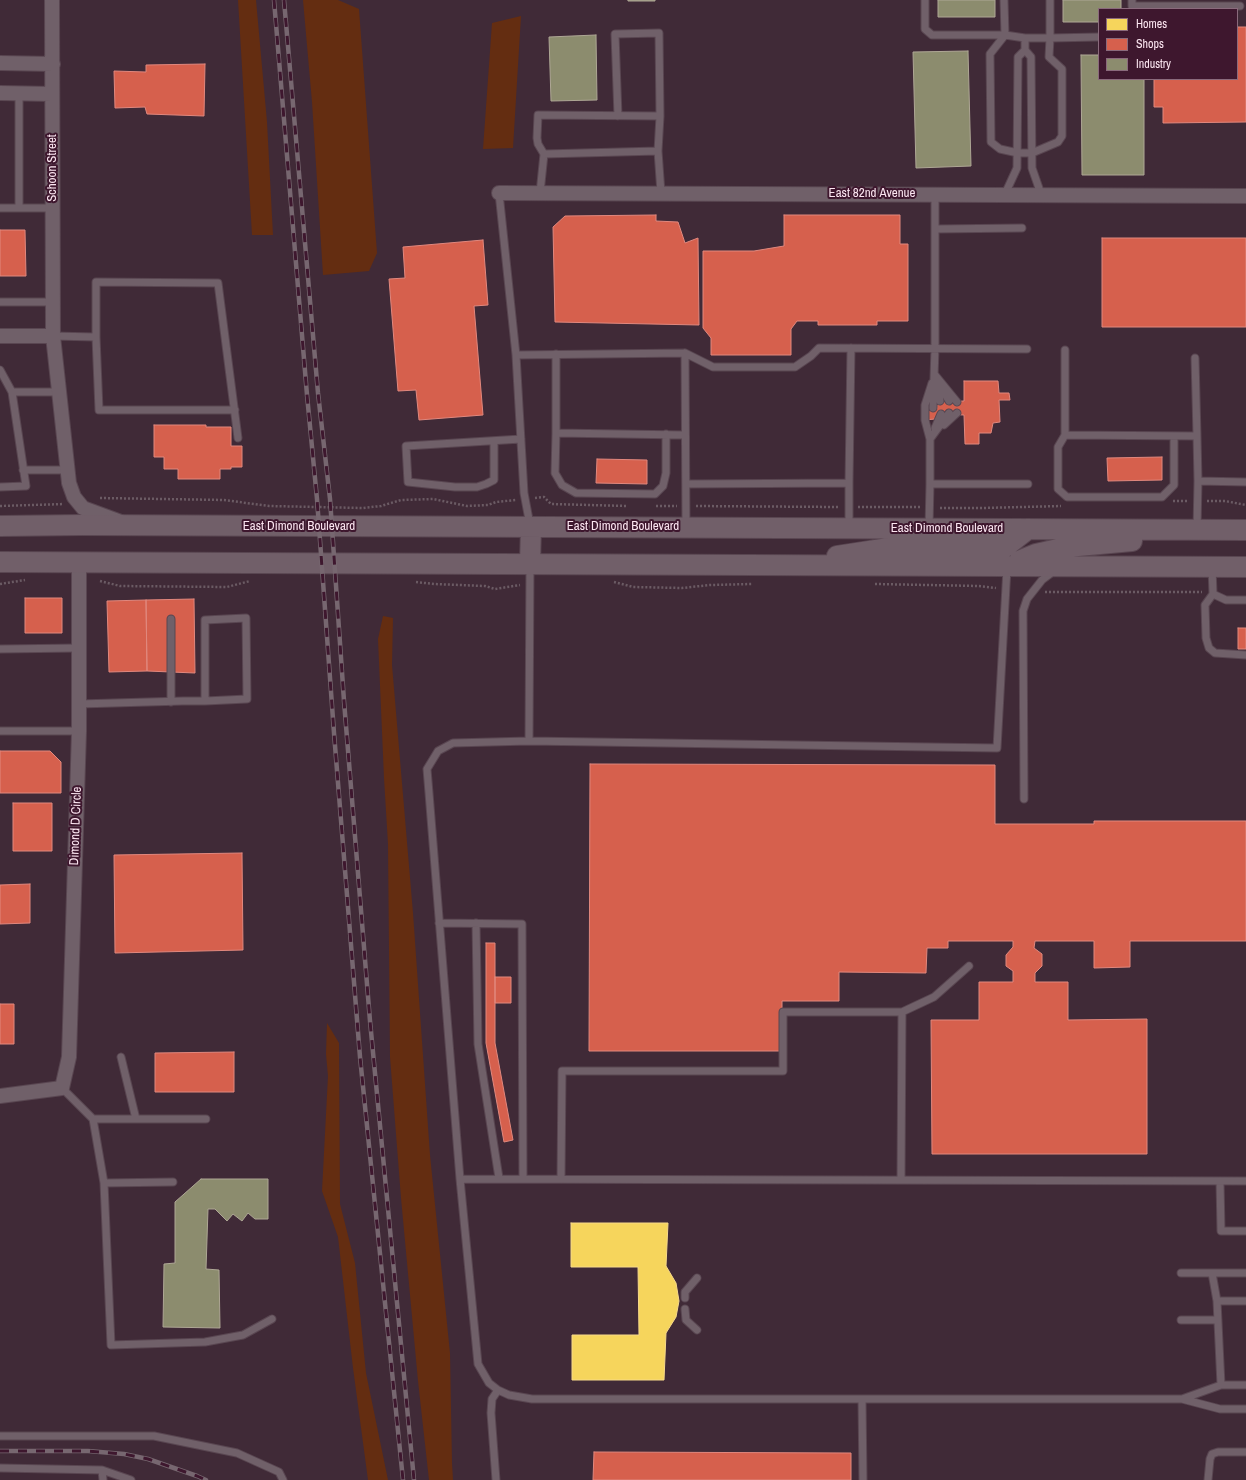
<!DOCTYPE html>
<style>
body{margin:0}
#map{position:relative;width:1246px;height:1480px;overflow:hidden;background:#402a37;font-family:"Archivo Narrow",sans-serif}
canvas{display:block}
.legend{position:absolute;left:1098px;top:8px;width:140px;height:72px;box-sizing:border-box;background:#3e172e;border:1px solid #8a6a7c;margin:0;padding:5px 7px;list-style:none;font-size:12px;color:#fce6f1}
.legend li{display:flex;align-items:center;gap:8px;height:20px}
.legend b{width:20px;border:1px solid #8a6a7c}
</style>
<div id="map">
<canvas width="1246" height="1480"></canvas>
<ul class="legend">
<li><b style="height:11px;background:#f6d55c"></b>Homes</li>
<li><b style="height:11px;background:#d6604d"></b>Shops</li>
<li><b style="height:11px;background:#8c8c6e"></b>Industry</li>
</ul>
</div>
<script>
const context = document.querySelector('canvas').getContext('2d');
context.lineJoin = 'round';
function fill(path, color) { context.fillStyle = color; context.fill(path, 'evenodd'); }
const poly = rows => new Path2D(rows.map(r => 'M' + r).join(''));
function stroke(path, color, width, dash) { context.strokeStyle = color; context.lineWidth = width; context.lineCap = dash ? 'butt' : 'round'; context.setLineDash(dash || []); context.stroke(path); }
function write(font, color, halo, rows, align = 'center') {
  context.font = font + ' "Archivo Narrow",sans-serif'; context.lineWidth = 4; context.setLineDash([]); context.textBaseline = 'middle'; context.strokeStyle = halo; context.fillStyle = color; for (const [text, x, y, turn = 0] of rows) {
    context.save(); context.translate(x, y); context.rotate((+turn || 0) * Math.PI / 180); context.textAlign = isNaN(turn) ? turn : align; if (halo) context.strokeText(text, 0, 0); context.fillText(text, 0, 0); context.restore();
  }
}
const green = poly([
 [238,0,256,0,267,122,273,235,252,235],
 [303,0,338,0,359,9,377,253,369,271,323,275,312,102],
 [521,16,513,148,483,149,492,23],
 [383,616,393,618,392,665,413,913,430,1155,450,1353,452,1463,453,1480,429,1480,418,1381,401,1198,390,1057,388,844,384,778,378,639],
 [327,1023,339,1043,340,1204,355,1263,366,1373,388,1480,368,1480,353,1368,338,1237,322,1191,328,1076,326,1054]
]);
const homes = poly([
 [571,1223,668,1223,666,1266,676,1283,679,1301,676,1317,666,1333,664,1380,572,1380,572,1335,639,1335,638,1267,571,1267,571,1223]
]);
const shops = poly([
 [1237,27,1246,27,1246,122,1163,123,1163,107,1154,107,1154,79,1237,79,1237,27],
 [205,64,204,116,147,114,145,107,115,108,114,71,146,72,146,65,205,64],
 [656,215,656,221,678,222,685,243,698,238,699,325,555,322,553,227,565,216,656,215],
 [784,215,900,215,900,244,908,244,908,321,877,321,877,325,818,325,818,321,797,321,791,329,791,355,711,355,711,338,703,328,703,251,754,251,784,246,784,215],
 [0,230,25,230,26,276,0,276,0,230],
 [1102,238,1246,238,1246,327,1102,327,1102,238],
 [483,240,488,305,474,306,483,415,419,420,416,390,398,391,389,279,405,278,403,247,483,240],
 [964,381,998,381,999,393,1009,393,1010,400,999,400,1000,422,993,423,991,433,979,433,979,444,965,444,964,415,941,414,936,419,922,420,922,409,937,409,937,402,964,401,964,381],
 [154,425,206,425,206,427,231,427,231,446,242,446,242,467,231,467,231,469,220,469,220,479,178,479,178,469,164,469,164,457,154,457,154,425],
 [1162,457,1162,480,1108,481,1107,458,1162,457],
 [597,459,647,460,647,484,596,483,597,459],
 [25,598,62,598,62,633,25,633,25,598],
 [194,599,195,673,147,671,146,600,194,599],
 [146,600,147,671,109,672,107,601,146,600],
 [1238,628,1246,628,1246,649,1238,649,1238,628],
 [0,751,50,751,61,762,61,793,0,793,0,751],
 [590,764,995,765,995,824,1094,824,1094,821,1246,821,1246,941,1130,941,1130,967,1094,968,1094,941,1035,941,1034,948,1042,954,1042,966,1035,973,1035,982,1068,982,1068,1020,1147,1019,1147,1154,932,1154,931,1020,979,1020,979,982,1013,982,1013,971,1006,966,1006,955,1013,947,1013,941,948,941,948,948,927,948,926,973,839,972,839,1001,782,1001,782,1051,589,1051,590,764],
 [13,803,52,803,52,851,13,851,13,803],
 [242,853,243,950,115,953,114,855,242,853],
 [30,884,30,923,0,924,0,885,30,884],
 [486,943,495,943,495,1043,513,1140,504,1142,486,1043,486,943],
 [495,977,511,977,511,1003,495,1003,495,977],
 [0,1004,14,1004,14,1044,0,1044,0,1004],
 [234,1052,234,1092,155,1092,155,1053,234,1052],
 [594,1452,851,1453,851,1480,593,1480,594,1452]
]);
const industry = poly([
 [628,0,655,0,655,1,628,1,628,0],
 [938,0,995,0,995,17,938,17,938,0],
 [1063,0,1121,0,1121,9,1099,9,1099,22,1063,22,1063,0],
 [596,35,597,100,551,101,549,37,596,35],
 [968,51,971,166,916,168,913,52,968,51],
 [1081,55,1099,55,1099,79,1144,79,1144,175,1082,175,1081,55],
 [201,1179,268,1179,268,1219,255,1219,248,1213,242,1221,233,1214,227,1221,215,1209,208,1209,206,1269,219,1270,220,1328,163,1327,164,1264,175,1263,175,1202,201,1179]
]);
const path = poly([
 [100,498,224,500,269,506,363,508,381,506,401,500,433,499,467,506,488,505,496,502,516,500],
 [535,498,544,497,551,504,627,506],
 [1173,501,1188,501],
 [1207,501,1225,501,1246,505],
 [0,506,64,504],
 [656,506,677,506],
 [696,506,839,507],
 [858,507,921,507],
 [940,508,983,508,1061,506],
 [100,581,120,586,227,587,250,581],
 [416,582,434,584,485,586,495,589,520,585],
 [614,582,633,587,682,588,710,585,752,584],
 [0,584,25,580],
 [875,584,979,586,996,588],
 [1045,592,1202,592]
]);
const service = poly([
 [925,0,925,29,932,35,1005,35,1025,38,1025,50,1018,57,1017,168,1005,194],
 [1004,0,1005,35,990,54,991,142,1000,149,1018,153,1032,153,1058,142,1062,136,1062,69,1049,57,1050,38,1099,37],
 [1132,0,1132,6,1240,6],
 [1025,38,1050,38,1050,0],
 [1025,50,1031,57,1032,168,1041,194],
 [19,93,19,208],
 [618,116,615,34,659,33,660,116],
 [544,154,658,151,661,193],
 [499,193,516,355,524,493,530,525],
 [540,193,544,154,538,144,537,138,538,115,660,116,658,151],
 [0,208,53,208],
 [935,229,1022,228],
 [0,302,53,302],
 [53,336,96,337,96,282,218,283,238,438],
 [96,337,99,410,235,410],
 [1065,350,1065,435,1197,436,1198,481],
 [685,353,713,367,795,367,811,356,819,348,1027,349],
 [556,354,556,433,685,435],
 [516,355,685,353,686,526],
 [1195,358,1197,436],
 [0,370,12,392,26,486,0,487],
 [935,375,957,402],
 [937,385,940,401],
 [942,389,949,401],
 [12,392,59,392],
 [933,408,935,348,935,194],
 [944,425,957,413],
 [935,428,941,414],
 [556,433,555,473,562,485,576,493,655,494,663,486,666,473,666,434],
 [1065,435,1058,447,1058,489,1067,497,1162,497,1174,485,1174,436],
 [930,439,925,420,925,405,932,383],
 [494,441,494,480,486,484,477,487,455,487,408,482,406,446,521,439],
 [23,470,68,470],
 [849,483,851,348],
 [686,484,849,483,849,527],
 [930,484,930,439,949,413],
 [929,527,930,484,1028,484],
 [1197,529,1198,481,1246,482],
 [1212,567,1213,594,1226,600,1246,600],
 [1007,568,997,748,529,741,453,743,438,751,427,769,429,793,460,1179,478,1364,489,1383,498,1390,509,1395,532,1399,1182,1399,1220,1409,1246,1409],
 [1213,594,1205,605,1206,638,1209,648,1215,653,1246,655],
 [171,619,171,702],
 [0,649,79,648],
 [79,704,183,701,205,701,247,699,246,618,205,620,205,701],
 [0,731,79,731],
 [529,741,530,566],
 [1024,799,1023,611,1027,599,1042,580,1054,571],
 [439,923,522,924,523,1179],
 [476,923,478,1044,499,1178],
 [902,1012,934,997,969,966],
 [121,1057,136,1119],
 [62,1088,93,1119,104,1183,111,1345,205,1342,243,1335,272,1319],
 [93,1119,206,1119],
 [460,1179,1246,1181],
 [561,1179,562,1071,783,1071,783,1012,902,1012,901,1180],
 [1220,1181,1221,1231,1246,1231],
 [104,1183,173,1182],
 [1181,1273,1246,1273],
 [1212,1273,1217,1301,1221,1385],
 [685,1298,685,1292,697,1278],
 [1217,1301,1246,1301],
 [685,1309,686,1320,697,1330],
 [1181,1320,1218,1320],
 [862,1399,863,1480],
 [1182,1399,1221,1385,1246,1385],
 [0,1436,154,1436,237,1453,279,1472,283,1480],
 [0,1468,102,1470,131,1480],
 [102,1470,103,1480],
 [496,1480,491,1413,492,1399,498,1390],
 [1208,1480,1210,1459,1212,1454,1218,1452,1246,1452]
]);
const minor = poly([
 [52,0,53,336,69,483,74,497,83,508,121,522],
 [0,63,53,64],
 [0,93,52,94],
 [499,193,1246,196],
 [0,336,53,336],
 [0,1096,62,1088,69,1057,79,731,79,562]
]);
const secondary = poly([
 [0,526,81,525,1246,530],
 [837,556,889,548,983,549,1005,547,1028,529],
 [1019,561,1036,554,1067,547,1132,541],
 [0,562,1246,567],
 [530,564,531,527]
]);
const rail = poly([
 [274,0,307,395,317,499,334,733,360,1057,403,1480],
 [284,0,318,393,330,499,344,701,370,1021,414,1480],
 [0,1451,88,1451,124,1454,148,1459,197,1476,206,1480]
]);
const streetNames = [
 ["Schoon Street",53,168,-90],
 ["East 82nd Avenue",872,194],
 ["East Dimond Boulevard",299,527],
 ["East Dimond Boulevard",623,527],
 ["East Dimond Boulevard",947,529],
 ["Dimond D Circle",76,826,-88]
];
fill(green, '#642d11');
fill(homes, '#f6d55c');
stroke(homes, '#f8da89', 1);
fill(shops, '#d6604d');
stroke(shops, '#e1887e', 1);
fill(industry, '#8c8c6e');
stroke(industry, '#aea795', 1);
stroke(service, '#594651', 9);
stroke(minor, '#594651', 16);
stroke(secondary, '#594651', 22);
stroke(path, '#6b5b64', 2.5, [2, 2]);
stroke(service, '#706069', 7);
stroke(minor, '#706069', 14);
stroke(secondary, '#715f69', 20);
stroke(rail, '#776770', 4.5);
stroke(rail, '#3e172e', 3, [9]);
write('13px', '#fce6f1', '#3e172e', streetNames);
</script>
